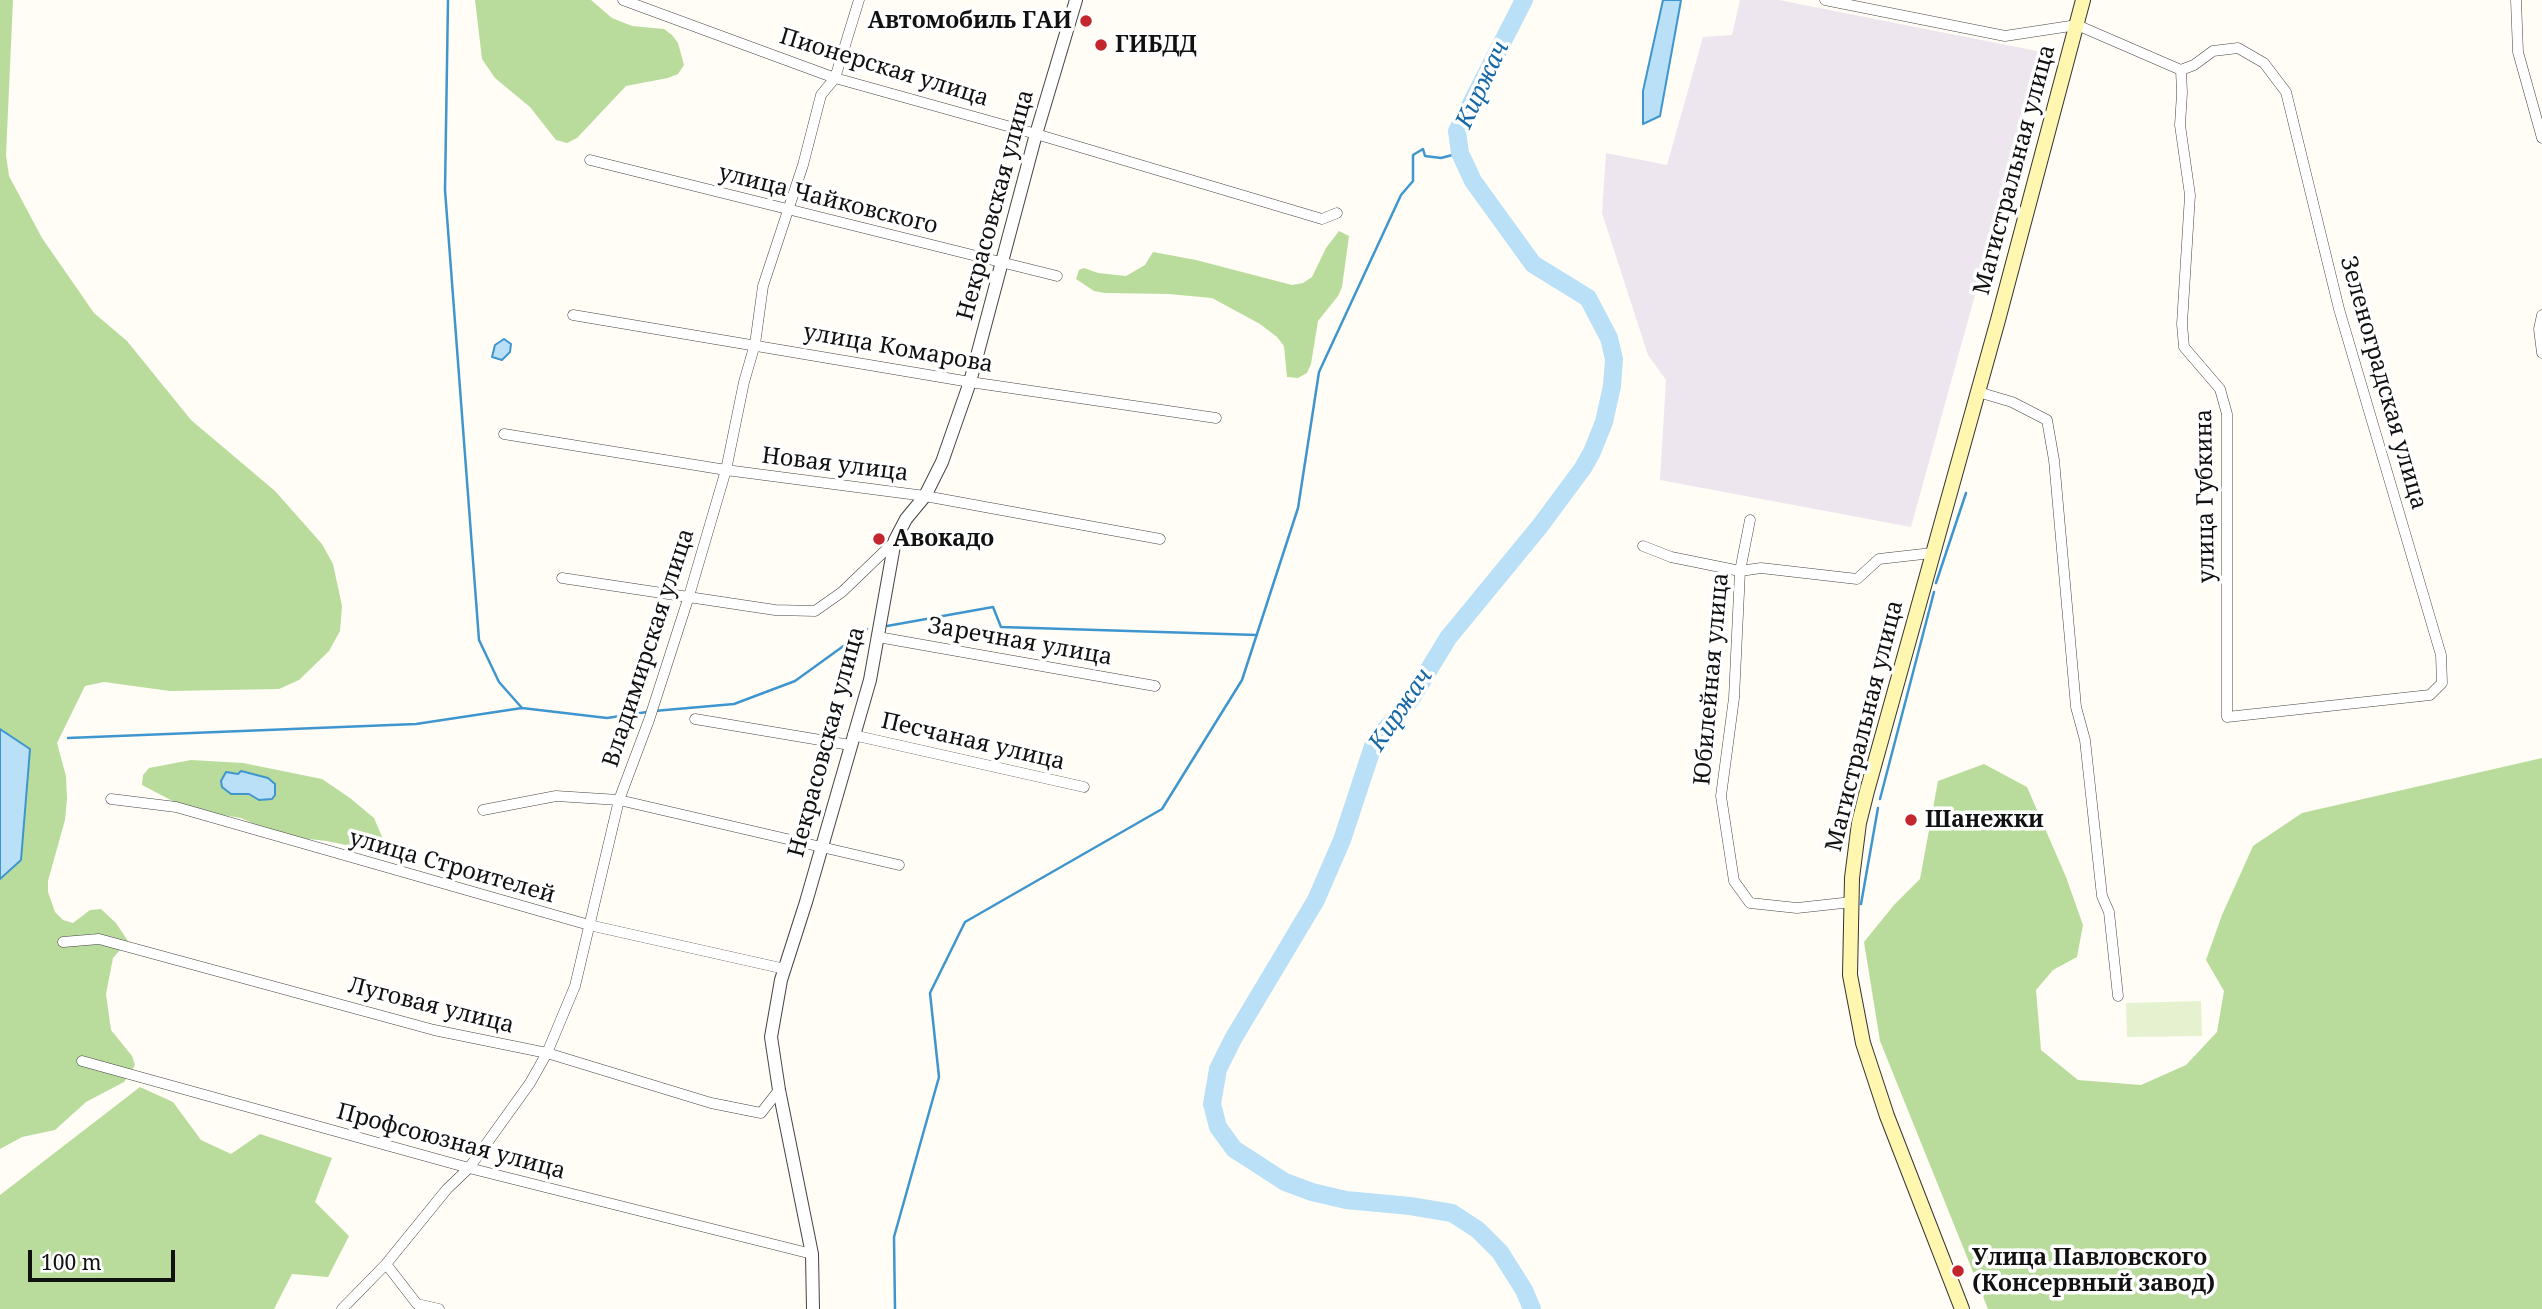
<!DOCTYPE html>
<meta charset="utf-8">
<style>
body{margin:0}
#map{position:relative;width:2542px;height:1309px;overflow:hidden;background:#fffdf5;font-family:"Noto Serif",serif}
canvas{display:block}
.scale{position:absolute;left:28px;top:1250px;width:147px;height:32px;box-sizing:border-box;border:4px solid #111;border-top:0;padding-left:9px;font-size:21px;line-height:24px;white-space:nowrap;color:#111;-webkit-text-stroke:5px #fff;paint-order:stroke}
</style>
<div id="map">
<canvas width="2542" height="1309"></canvas>
<div class="scale">100 m</div>
</div>
<script>
const context = document.querySelector('canvas').getContext('2d');
context.lineJoin = 'round';
function fill(path, color) { context.fillStyle = color; context.fill(path, 'evenodd'); }
const poly = rows => new Path2D(rows.map(r => 'M' + r).join(''));
function stroke(path, color, width, dash) { context.strokeStyle = color; context.lineWidth = width; context.lineCap = dash ? 'butt' : 'round'; context.setLineDash(dash || []); context.stroke(path); }
function write(font, color, halo, rows, align = 'center') {
  context.font = font + ' "Noto Serif",serif'; context.lineWidth = 7; context.setLineDash([]); context.textBaseline = 'middle'; context.strokeStyle = halo; context.fillStyle = color; for (const [text, x, y, turn = 0] of rows) {
    context.save(); context.translate(x, y); context.rotate((+turn || 0) * Math.PI / 180); context.textAlign = isNaN(turn) ? turn : align; if (halo) context.strokeText(text, 0, 0); context.fillText(text, 0, 0); context.restore();
  }
}
const industrial = poly([
 [1740,0,1779,0,2042,52,1911,527,1660,480,1666,380,1648,355,1602,213,1606,153,1667,165,1703,37,1732,35]
]);
const forest = poly([
 [0,0,13,0,6,155,9,176,42,238,94,313,127,341,191,420,275,491,322,544,333,564,342,606,340,631,329,651,299,680,279,689,170,691,104,682,85,686,57,743,66,776,67,799,65,820,48,881,48,892,55,912,63,920,73,923,90,910,101,909,116,923,128,941,113,958,106,994,111,1030,132,1056,135,1065,124,1082,86,1102,55,1130,22,1137,0,1149,0,879,21,860,5,731,0,729],
 [475,0,591,0,612,18,632,26,664,29,672,35,678,43,684,65,678,74,668,78,626,86,577,138,567,143,556,140,530,107,495,78,482,59],
 [1339,231,1349,236,1342,287,1338,296,1318,321,1311,364,1307,373,1298,378,1287,377,1284,346,1277,337,1260,324,1212,298,1169,294,1105,293,1094,291,1076,279,1079,270,1084,268,1098,273,1126,276,1145,265,1153,252,1196,260,1292,285,1303,283,1312,277,1326,248],
 [2542,758,2542,1309,1988,1309,1880,1041,1864,942,1894,905,1920,879,1938,781,1984,764,2027,787,2066,877,2083,925,2077,957,2053,970,2036,990,2041,1050,2078,1080,2141,1085,2186,1065,2217,1032,2224,991,2206,960,2222,915,2253,846,2302,813],
 [191,760,243,763,322,779,350,798,374,818,386,846,379,852,327,841,282,836,241,818,188,809,142,785,143,775,149,768],
 [140,1087,173,1102,201,1140,231,1154,260,1134,332,1158,315,1202,349,1236,328,1277,292,1274,274,1309,0,1309,0,1195]
]);
const pitch = poly([
 [2201,1001,2202,1036,2127,1037,2126,1003]
]);
const water = poly([
 [1663,0,1681,0,1680,6,1660,116,1643,124,1643,91,1663,0],
 [504,339,511,344,510,352,502,360,492,357,495,345,504,339],
 [0,729,30,749,21,860,0,879,0,729],
 [241,771,268,778,275,784,275,795,272,799,259,800,249,794,231,794,222,787,221,781,226,772,238,774,241,771]
]);
const stream = poly([
 [448,0,445,190,479,640,499,682,522,708],
 [1936,583,1966,493],
 [887,626,993,607,1001,627,1257,635],
 [654,711,734,704,795,681,867,629],
 [68,738,416,724,522,708,607,718,647,712],
 [1880,799,1934,592],
 [1861,904,1878,808],
 [895,1309,894,1237,939,1077,930,993,965,922,1162,809,1242,680,1298,508,1319,372,1401,195,1413,181,1413,155,1423,149,1425,156,1441,158,1460,153]
]);
const river = poly([
 [1524,0,1457,131,1460,153,1473,181,1533,264,1588,298,1609,338,1614,359,1612,386,1604,422,1592,452,1583,468,1540,526,1448,638,1411,699,1374,743,1342,840,1316,900,1233,1039,1218,1069,1212,1104,1218,1127,1234,1149,1285,1182,1312,1192,1346,1200,1410,1206,1452,1213,1478,1230,1500,1252,1524,1290,1532,1309]
]);
const minor = poly([
 [623,0,835,78,1036,134,1322,219,1337,213],
 [1825,0,2005,36,2077,25,2181,70,2194,65,2213,51,2238,48,2264,63,2286,92,2339,309,2441,655,2442,683,2430,695,2227,717,2227,414,2220,389,2184,347,2182,324,2190,195,2180,125,2182,93,2181,70],
 [2516,0,2518,52,2542,138],
 [590,160,1057,276],
 [573,315,970,382,1216,418],
 [2542,315,2539,329,2542,353],
 [1978,392,2012,402,2047,420,2054,460,2076,707,2085,740,2102,896,2109,912,2118,996],
 [504,434,726,470,925,496,1160,539],
 [1750,520,1740,571,1734,698,1721,796,1734,881,1750,903,1797,908,1852,902],
 [1643,546,1671,557,1740,571,1761,568,1857,579,1879,559,1932,553],
 [562,578,775,610,815,611,842,592,895,541],
 [878,637,1155,686],
 [695,719,850,745],
 [853,735,1084,787],
 [111,799,176,807,589,925,785,969],
 [483,810,556,796,619,800,899,865],
 [63,942,99,939,434,1030,547,1053,711,1103,761,1113,779,1090],
 [82,1061,469,1168,812,1254],
 [386,1264,417,1304,439,1309],
 [342,1309,386,1264,447,1189,469,1168,530,1083,547,1053,575,986,619,800,649,720,689,596,726,470,744,382,755,344,763,286,803,165,821,95,835,78,859,0]
]);
const tertiary = poly([
 [813,1309,812,1254,779,1090,771,1037,781,980,806,902,870,680,895,540,906,519,925,496,942,462,970,382,1036,134,1076,0]
]);
const secondary = poly([
 [1962,1309,1887,1116,1863,1043,1850,975,1852,878,1859,823,1867,791,1998,320,2083,0]
]);
const markers = [
 [1086,21,7,"#c4262e"],
 [1101,45,7,"#c4262e"],
 [879,539,7,"#c4262e"],
 [1911,820,7,"#c4262e"],
 [1958,1271,7,"#c4262e"]
];
const poiNames = [
 ["Автомобиль ГАИ",1072,21,"right"],
 ["ГИБДД",1115,45],
 ["Авокадо",893,539],
 ["Шанежки",1925,820],
 ["Улица Павловского",1972,1258],
 ["(Консервный завод)",1972,1284]
];
const streetNames = [
 ["Пионерская улица",884,68,17],
 ["Магистральная улица",2015,170,-75],
 ["улица Чайковского",828,200,14],
 ["Некрасовская улица",996,205,-75],
 ["улица Комарова",898,349,10],
 ["Зеленоградская улица",2383,383,74],
 ["Новая улица",835,465,7],
 ["улица Губкина",2206,496,-91],
 ["Заречная улица",1020,642,10],
 ["Владимирская улица",649,648,-72],
 ["Юбилейная улица",1712,679,-85],
 ["Магистральная улица",1865,726,-76],
 ["Некрасовская улица",827,742,-75],
 ["Песчаная улица",973,742,13],
 ["улица Строителей",452,867,16],
 ["Луговая улица",431,1006,14],
 ["Профсоюзная улица",451,1142,15]
];
const waterNames = [
 ["Киржач",1483,85,-65],
 ["Киржач",1401,710,-56]
];
fill(industrial, '#eee6ef');
fill(forest, '#b9dc9c');
fill(pitch, '#e6f2cf');
fill(water, '#b9e0f7');
stroke(water, '#3f96cf', 2);
stroke(stream, '#3f96cf', 2.5);
stroke(river, '#b9e0f7', 18);
stroke(minor, '#444', 11);
stroke(tertiary, '#444', 14);
stroke(secondary, '#333', 16);
stroke(minor, '#fff', 10);
stroke(tertiary, '#fff', 12);
stroke(secondary, '#fff6b0', 14);
for (const [x, y, r, color] of markers) { const dot = new Path2D(); dot.arc(x, y, r, 0, 2 * Math.PI); context.fillStyle = color; context.fill(dot); stroke(dot, '#fff', 2.5); }
write('bold 23px', '#111', '#fff', poiNames, 'left');
write('23px', '#111', '#fff', streetNames);
write('italic 24px', '#1768a6', '#fff', waterNames);
</script>
